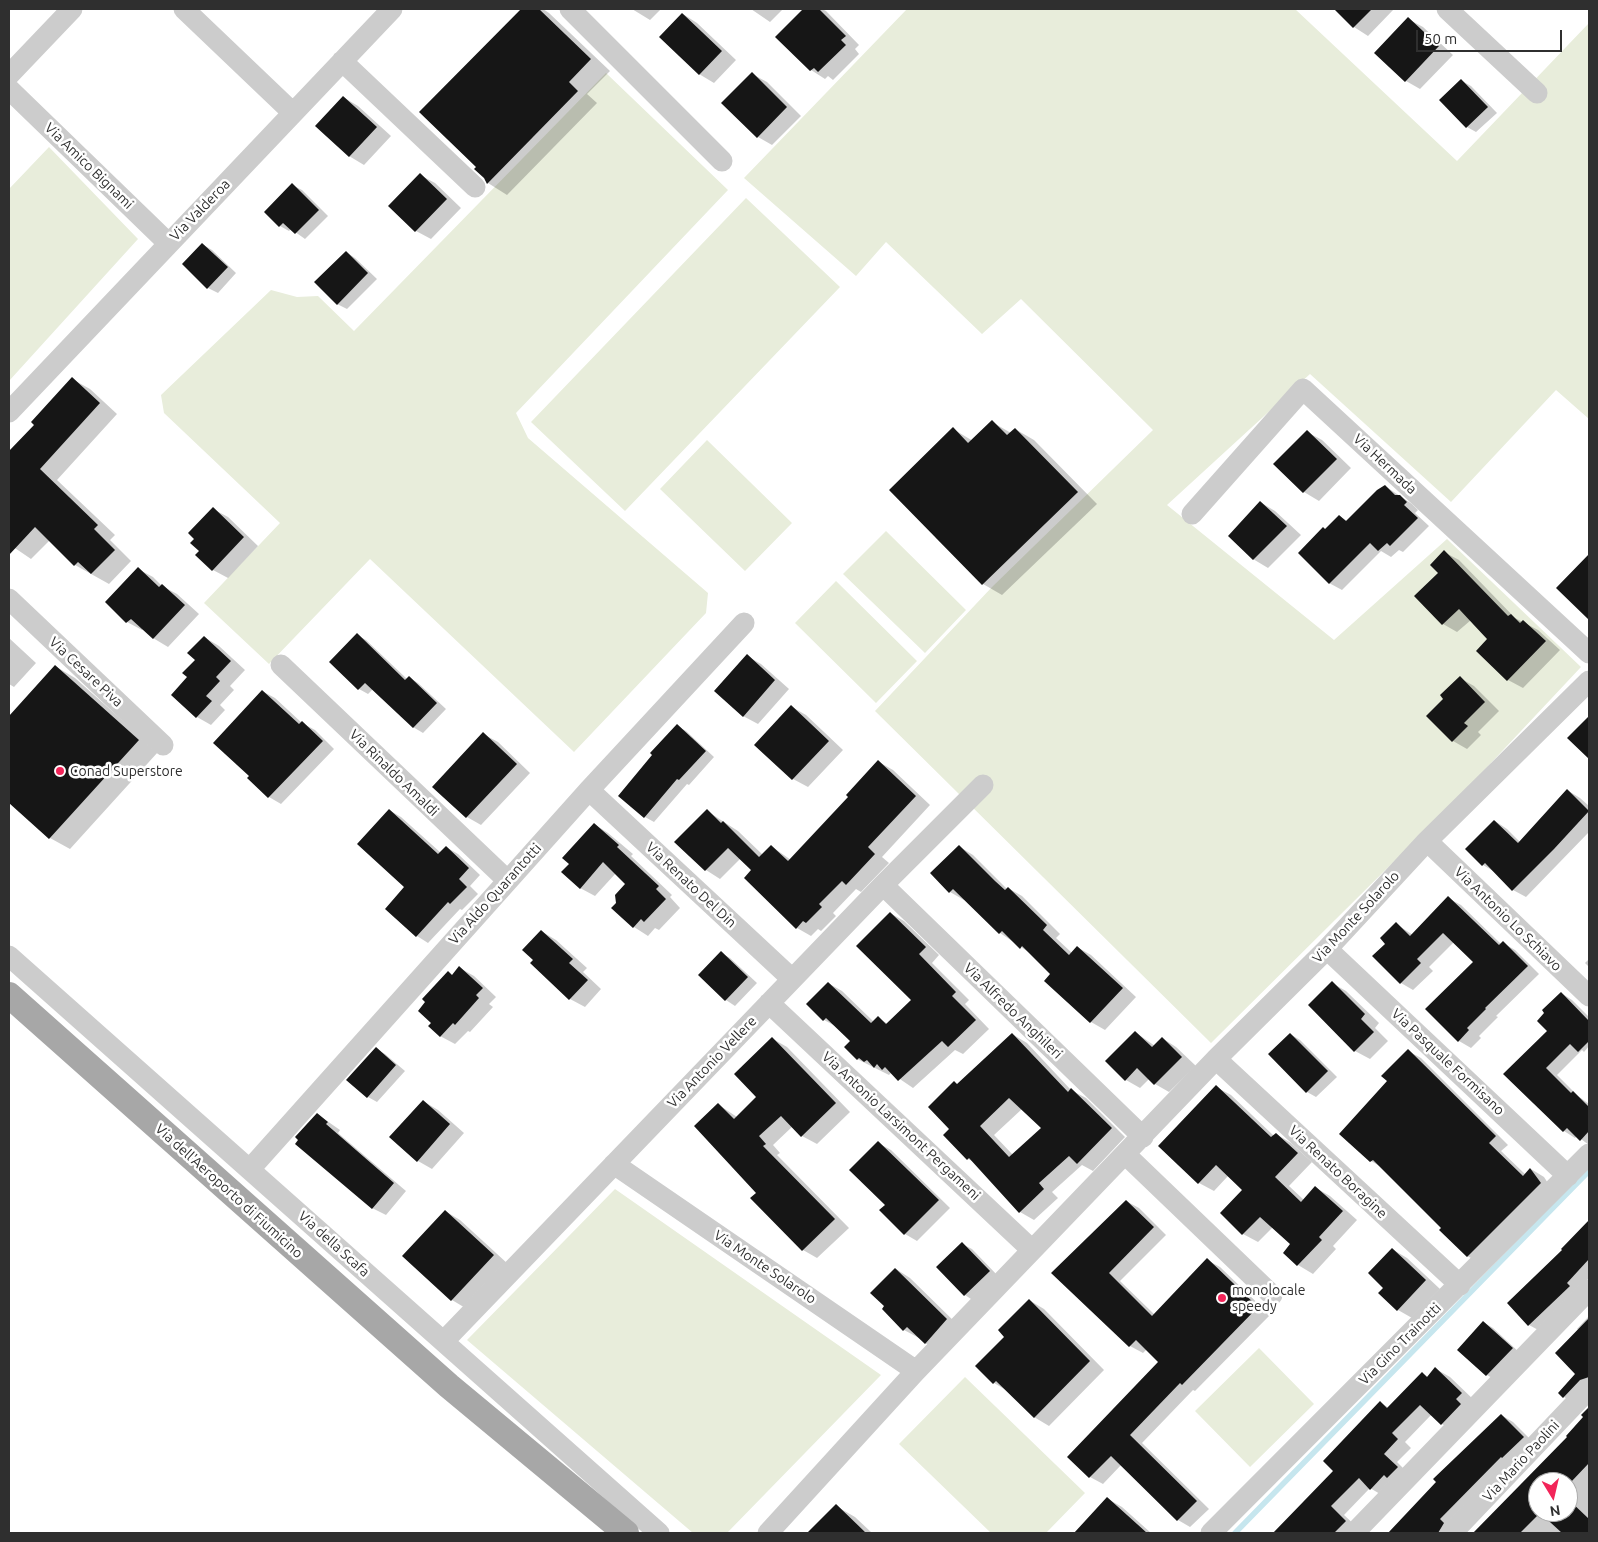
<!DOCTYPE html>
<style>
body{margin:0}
#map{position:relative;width:1598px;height:1542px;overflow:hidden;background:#fff;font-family:Ubuntu,sans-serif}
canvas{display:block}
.frame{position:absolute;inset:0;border:10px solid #2f2f2f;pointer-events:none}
.north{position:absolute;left:1528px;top:1472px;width:50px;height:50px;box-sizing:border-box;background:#fff;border:1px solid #acacac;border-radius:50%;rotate:171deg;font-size:14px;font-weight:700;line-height:20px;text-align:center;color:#2f2f2f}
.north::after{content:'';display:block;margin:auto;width:18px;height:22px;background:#f22559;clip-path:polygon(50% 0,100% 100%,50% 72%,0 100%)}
.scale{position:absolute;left:1416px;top:30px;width:146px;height:22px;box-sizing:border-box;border:2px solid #2f2f2f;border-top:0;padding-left:6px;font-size:15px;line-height:18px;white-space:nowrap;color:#2f2f2f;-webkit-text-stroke:4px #fff;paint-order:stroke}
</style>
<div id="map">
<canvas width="1598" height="1542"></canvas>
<div class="frame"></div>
<div class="north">N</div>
<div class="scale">50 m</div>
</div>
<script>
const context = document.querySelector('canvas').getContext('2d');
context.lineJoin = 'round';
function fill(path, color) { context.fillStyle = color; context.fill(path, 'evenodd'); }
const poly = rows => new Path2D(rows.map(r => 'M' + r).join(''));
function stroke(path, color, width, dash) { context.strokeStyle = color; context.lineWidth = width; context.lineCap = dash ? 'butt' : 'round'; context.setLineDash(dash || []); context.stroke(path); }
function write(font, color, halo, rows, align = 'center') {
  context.font = font + ' Ubuntu,sans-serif'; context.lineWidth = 5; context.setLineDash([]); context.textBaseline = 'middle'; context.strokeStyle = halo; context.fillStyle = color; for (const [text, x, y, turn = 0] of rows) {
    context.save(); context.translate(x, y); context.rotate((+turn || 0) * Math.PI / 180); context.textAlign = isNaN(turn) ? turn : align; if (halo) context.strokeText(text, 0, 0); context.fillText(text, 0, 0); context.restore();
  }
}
const green = poly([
 [907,9,1295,9,1457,161,1589,23,1589,419,1556,390,1451,502,1310,374,1167,505,1334,640,1447,539,1581,667,1460,796,1211,1043,875,711,992,587,1153,430,1021,299,982,334,886,242,856,276,744,178],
 [606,73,728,190,516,413,528,438,708,593,706,613,574,752,370,559,269,664,204,603,280,523,164,413,161,395,271,290,297,297,318,296,354,331],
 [49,147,138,239,9,381,9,189],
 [746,198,840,287,625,511,531,422],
 [707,440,792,523,745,571,660,489],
 [886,531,966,610,925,653,843,574],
 [836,581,917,661,876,703,795,623],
 [615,1189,881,1375,727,1533,693,1533,467,1340],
 [1259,1348,1314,1404,1250,1467,1195,1411],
 [965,1377,1085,1493,1046,1533,991,1533,899,1444]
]);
const shadow = poly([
 [522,9,543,9,549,13,610,71,587,94,597,103,507,195,488,183,478,167,421,112],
 [632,9,661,9,650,20],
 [751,9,783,9,770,22],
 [805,9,822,9,826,11,859,45,855,49,859,54,833,80,828,76,825,79,811,70,777,37],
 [1335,9,1394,9,1368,36,1354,27],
 [683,14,697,23,736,60,714,83,699,74],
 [1408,19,1423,27,1453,55,1420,89,1406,81],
 [752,74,767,82,801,116,772,145,758,137],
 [1462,81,1471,86,1497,113,1476,132,1467,127],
 [343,97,358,106,391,136,364,165,349,156],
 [420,175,435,183,461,208,431,239,416,231,390,206],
 [292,185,302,190,328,216,305,239,291,229,289,231,280,226],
 [202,244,212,250,236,273,218,293,208,288],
 [346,252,355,258,377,279,347,309,337,304],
 [72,379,90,389,117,414,57,480,115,535,110,540,131,561,109,584,75,565,50,540,31,559,9,544,9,453,35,425],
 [992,422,1011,433,1015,429,1034,440,1097,504,1002,595,983,584,953,429,973,441],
 [1307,432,1322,440,1351,468,1319,501,1304,492,1275,464],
 [1385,486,1412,504,1418,510,1415,513,1429,526,1403,552,1399,550,1391,557,1381,551,1342,590,1329,583,1326,530,1339,516,1347,521],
 [1260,502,1275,511,1301,535,1268,568,1253,559],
 [213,509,228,517,258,546,228,578,213,570,201,551,196,539],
 [1444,552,1459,560,1515,618,1538,630,1560,650,1523,688,1508,680,1489,639,1471,620,1457,632,1443,624,1440,573],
 [1589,556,1589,618,1558,588],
 [138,569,153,577,162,586,177,594,199,614,168,647,153,638,143,629,142,630,127,622],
 [357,635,366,640,407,679,409,677,418,683,446,709,423,733,413,727,373,689,368,694,359,689],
 [204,637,219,646,245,670,230,686,234,690,220,705,225,710,211,725,197,717,196,660],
 [9,638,36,663,14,687,9,684],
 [747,656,761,664,789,689,758,724,743,716],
 [55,666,75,678,158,752,70,849,50,838,9,801,9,718],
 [1460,678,1474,686,1499,711,1478,732,1481,735,1467,749,1453,741,1445,699],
 [262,691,275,698,302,723,315,730,334,749,281,804,269,797],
 [792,707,806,715,843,750,808,787,793,779,756,745],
 [677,726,686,731,714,757,689,785,687,784,654,822,645,817],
 [483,734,498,742,530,773,481,825,467,817],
 [879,762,893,770,930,805,882,857,889,863,861,892,856,889,833,913,836,916,821,931,818,929,811,936,797,928,753,870,741,858,720,879,706,870,707,811,738,831,763,855,771,846,791,860,850,797],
 [1567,790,1580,798,1589,806,1589,832,1526,897,1513,890,1495,872,1483,865,1495,821,1507,829,1520,842],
 [389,810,401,817,441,853,446,847,458,854,480,875,470,886,478,894,462,910,460,909,428,943,417,936],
 [594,824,608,833,633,854,631,856,672,895,670,897,680,908,659,930,655,928,648,936,634,927,617,903,627,884,616,873,595,896,580,888,570,864],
 [960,847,973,855,1007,889,1008,888,1022,896,1060,934,1056,938,1072,953,1077,947,1091,955,1136,997,1105,1030,1091,1022,1046,980,1052,974,1033,955,1000,933,965,898,964,900,950,892],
 [1448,898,1461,905,1501,944,1503,943,1515,950,1539,974,1496,1016,1498,1017,1479,1036,1481,1038,1471,1048,1459,1041,1474,962,1454,942,1429,967,1433,971,1413,990,1401,983,1387,944,1396,924,1413,935],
 [890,913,904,921,939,955,932,963,969,1000,965,1004,989,1029,963,1054,955,1050,913,1088,891,1073,889,1075,857,1059,852,1042,839,1028,824,1020,808,1004,828,983,842,991,874,1022,878,1018,888,1024,913,1000],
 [541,931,556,940,587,968,583,972,601,989,585,1007,570,999,535,960],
 [721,953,730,958,757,983,735,1006,726,1000,700,975],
 [1589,959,1589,967,1585,963],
 [460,968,474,976,496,997,489,1004,493,1007,470,1032,468,1031,455,1044,440,1036,432,1023,453,976],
 [1332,983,1346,991,1379,1023,1375,1028,1388,1041,1370,1059,1355,1051],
 [1561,993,1572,1000,1589,1017,1589,1046,1584,1052,1582,1050,1557,1075,1578,1096,1589,1104,1589,1145,1577,1136,1575,1138,1564,1131,1505,1074,1549,1031],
 [1135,1032,1155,1046,1162,1038,1176,1047,1196,1066,1169,1092,1155,1084,1149,1079,1140,1088,1126,1080],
 [1012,1034,1027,1043,1071,1090,1086,1098,1125,1137,1093,1171,1082,1165,1052,1192,1058,1198,1034,1220,1020,1212,974,1162,968,1159,951,1129,958,1085],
 [1022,1109,1043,1128,1013,1155,994,1135],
 [1290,1034,1300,1040,1337,1077,1316,1097,1307,1092],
 [773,1039,787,1047,850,1112,817,1144,802,1136,793,1126,773,1145,780,1153,777,1155,849,1228,817,1258,803,1250,758,1193,719,1105,737,1117,758,1097],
 [376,1049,385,1054,405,1071,377,1102,368,1097],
 [1408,1051,1421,1058,1508,1145,1501,1151,1526,1175,1531,1169,1544,1177,1553,1191,1481,1263,1467,1256,1443,1228,1383,1168,1371,1161,1341,1134,1389,1081],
 [1216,1087,1231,1095,1274,1136,1276,1134,1291,1143,1312,1162,1289,1186,1304,1200,1316,1188,1330,1196,1357,1220,1333,1246,1336,1249,1313,1274,1298,1265,1284,1252,1292,1244,1273,1227,1258,1242,1243,1234,1221,1213,1243,1190,1228,1176,1214,1191,1199,1183],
 [423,1101,438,1110,464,1133,432,1169,418,1161],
 [317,1114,340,1130,338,1133,406,1191,386,1215,372,1208],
 [878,1143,891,1150,950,1208,917,1241,905,1234,881,1210,886,1205],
 [1126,1201,1139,1208,1166,1235,1120,1281,1155,1315,1207,1260,1220,1267,1270,1315,1195,1391,1193,1390,1142,1443,1209,1509,1190,1527,1178,1520,1122,1464,1103,1484,1090,1477,1069,1457,1160,1362,1147,1349,1143,1353,1130,1346,1053,1273],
 [445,1211,460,1220,508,1264,467,1309,452,1300,404,1256],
 [1589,1222,1589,1278,1540,1331,1529,1325,1563,1249],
 [962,1244,972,1249,999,1277,974,1301,965,1295,938,1267],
 [1392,1249,1407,1258,1440,1289,1412,1318,1398,1310,1385,1288],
 [896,1269,910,1278,961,1328,940,1351,925,1343,920,1337,919,1338,904,1330],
 [1029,1300,1044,1309,1104,1370,1049,1426,1034,1417,1006,1390,994,1383,1006,1337],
 [1589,1316,1589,1394,1578,1405,1564,1397,1577,1374,1579,1330,1577,1329],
 [1483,1322,1493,1328,1521,1354,1497,1381,1487,1375,1458,1350],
 [1436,1369,1450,1377,1475,1401,1456,1432,1442,1424,1432,1414,1405,1442,1411,1448,1397,1462,1411,1476,1385,1497,1370,1488,1344,1515,1359,1529,1355,1533,1275,1533,1335,1471,1381,1403,1389,1408,1422,1373,1428,1377],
 [1589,1409,1589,1533,1483,1533,1479,1529,1569,1437,1585,1417,1583,1415],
 [1538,1482,1568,1482,1568,1512,1538,1512],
 [1501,1415,1513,1422,1535,1444,1454,1533,1389,1533],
 [1108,1499,1122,1507,1151,1533,1076,1533],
 [836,1506,855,1517,872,1533,809,1533]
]);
const stream = poly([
 [1235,1533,1589,1171]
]);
const building = poly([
 [521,9,539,9,591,59,569,82,578,91,487,184,484,178,474,169,476,167,419,112],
 [803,9,819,9,846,36,841,40,846,45,818,72,814,68,810,71,775,37],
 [1334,9,1372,9,1353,28],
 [682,13,722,51,699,75,659,37],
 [1408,17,1439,46,1405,82,1374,53],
 [752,72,787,107,757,138,721,103],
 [1461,79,1488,107,1466,128,1439,100],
 [343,96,377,127,349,157,315,126],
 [420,173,447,199,415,232,388,206],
 [292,183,319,210,295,234,283,223,279,227,264,212],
 [202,243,228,267,207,289,182,264],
 [346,251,368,273,337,305,314,282],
 [72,377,100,403,40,469,98,525,94,529,115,550,91,574,78,562,74,566,35,527,9,555,9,451,34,425,31,422],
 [992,420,1007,435,1015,428,1078,492,982,585,889,490,953,427,968,443],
 [1307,430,1337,459,1303,493,1273,464],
 [1385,485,1395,495,1400,495,1407,502,1404,505,1418,518,1390,546,1387,543,1378,551,1370,543,1329,584,1298,553,1323,527,1325,529,1339,515,1346,521,1377,490],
 [1260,501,1287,526,1253,560,1228,536],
 [213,507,244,537,212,571,195,555,199,551,190,543,194,539,188,533],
 [1444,550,1508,616,1511,614,1520,623,1523,620,1546,641,1507,681,1476,651,1487,639,1459,609,1442,625,1414,596,1438,573,1430,565],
 [1589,554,1589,620,1556,588],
 [138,567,159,587,162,584,185,605,153,639,131,619,126,623,105,602],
 [357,633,405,680,409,676,437,703,413,728,365,683,358,690,329,662],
 [204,636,231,661,216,677,220,681,206,696,212,701,196,718,171,695,187,677,182,673,195,660,187,653],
 [747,654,775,680,743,717,714,691],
 [55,665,139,740,49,839,9,803,9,716],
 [1460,676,1485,702,1464,723,1468,726,1452,742,1426,716,1443,699,1440,695],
 [262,690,299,724,302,721,323,741,268,798,247,778,249,776,213,743],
 [791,705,829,741,792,780,754,745],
 [1589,716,1589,759,1567,738],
 [677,724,706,751,679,780,677,779,644,818,618,796,652,755,650,753],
 [483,732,517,764,466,818,432,787],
 [878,760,916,796,868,847,875,854,846,885,842,881,819,904,822,907,806,923,803,921,796,929,744,878,751,870,728,848,705,871,674,842,707,809,721,823,723,821,759,857,771,845,788,861,848,797,846,795],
 [1567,789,1589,811,1554,849,1512,891,1485,863,1482,866,1465,849,1494,820,1518,843],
 [389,809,438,854,446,846,469,868,459,879,467,887,450,904,448,902,416,937,385,909,404,887,357,844],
 [594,823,619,845,617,847,659,886,656,889,666,899,644,922,641,919,633,928,611,908,616,903,615,895,625,884,603,862,580,889,561,872,569,864,562,858],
 [959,845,995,881,1005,890,1008,887,1047,925,1043,930,1069,955,1077,946,1123,988,1090,1023,1044,981,1050,974,1022,946,1020,949,1002,931,999,934,953,889,949,893,930,873],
 [1448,896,1499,945,1503,941,1528,966,1485,1008,1486,1009,1467,1028,1469,1030,1458,1042,1425,1009,1473,962,1443,933,1417,959,1421,963,1400,984,1372,956,1385,944,1380,938,1396,922,1410,936],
 [890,912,926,947,919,954,956,992,952,996,976,1020,948,1047,942,1041,898,1081,885,1067,882,1070,877,1064,874,1068,867,1060,864,1062,859,1058,857,1060,844,1047,850,1041,826,1018,823,1021,806,1004,828,982,871,1023,878,1016,886,1024,911,1000,856,946],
 [541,930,573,959,569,963,588,980,569,1000,530,963,533,960,522,950],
 [721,951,748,977,725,1001,698,975],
 [459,966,483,988,476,995,479,998,455,1025,453,1023,440,1037,428,1026,431,1023,418,1011,425,1002,422,999,448,971,452,975],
 [1332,981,1365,1014,1361,1019,1374,1032,1354,1052,1308,1005],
 [1561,992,1589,1021,1589,1041,1578,1052,1570,1044,1546,1068,1571,1093,1573,1091,1589,1107,1589,1131,1580,1141,1567,1128,1563,1132,1503,1074,1547,1031,1537,1021,1544,1013,1542,1010],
 [1135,1031,1152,1047,1162,1037,1182,1057,1154,1085,1137,1068,1125,1081,1105,1061],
 [1012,1033,1068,1092,1071,1088,1112,1128,1077,1164,1069,1156,1039,1183,1044,1189,1019,1213,969,1158,967,1160,943,1135,949,1129,928,1107,954,1081,957,1084],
 [1009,1098,1041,1128,1009,1157,980,1126],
 [1290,1033,1328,1071,1306,1093,1268,1054],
 [772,1037,836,1103,801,1137,781,1116,759,1136,766,1144,763,1146,835,1219,802,1251,750,1198,756,1193,694,1126,718,1103,734,1119,756,1097,734,1074],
 [376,1047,396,1065,367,1098,346,1080],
 [1408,1049,1496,1136,1489,1143,1523,1176,1530,1168,1541,1183,1467,1257,1439,1230,1441,1228,1373,1160,1370,1162,1339,1134,1387,1081,1381,1076],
 [1216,1085,1271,1137,1276,1133,1298,1153,1275,1177,1301,1202,1315,1186,1343,1211,1319,1237,1322,1240,1297,1266,1283,1253,1290,1244,1260,1217,1242,1235,1220,1213,1242,1190,1216,1165,1198,1184,1158,1146],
 [423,1100,450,1124,417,1162,389,1137],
 [317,1113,328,1122,326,1124,394,1183,372,1209,295,1144,298,1140,295,1137],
 [878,1141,939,1200,904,1235,879,1210,885,1205,849,1170],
 [1126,1200,1154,1227,1109,1273,1152,1316,1207,1258,1258,1307,1182,1385,1180,1383,1130,1435,1197,1501,1177,1521,1111,1456,1089,1478,1067,1457,1158,1362,1136,1340,1129,1347,1051,1273],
 [445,1210,494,1255,451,1301,402,1256],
 [1589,1220,1589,1259,1567,1283,1570,1286,1528,1326,1507,1303,1562,1250,1561,1249],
 [962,1242,990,1271,964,1296,936,1267],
 [1392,1248,1426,1280,1397,1311,1378,1293,1383,1288,1368,1273],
 [895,1268,947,1319,925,1344,907,1327,903,1331,882,1309,884,1306,870,1293],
 [1029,1299,1090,1361,1034,1418,996,1381,993,1384,975,1366,1004,1337,998,1330],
 [1589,1318,1589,1377,1580,1380,1563,1398,1558,1393,1575,1374,1555,1353],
 [1483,1321,1513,1348,1486,1376,1457,1350],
 [1435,1367,1462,1393,1456,1399,1461,1404,1441,1425,1420,1405,1392,1433,1398,1439,1384,1454,1398,1467,1387,1478,1384,1475,1370,1490,1359,1478,1331,1506,1346,1521,1334,1533,1273,1533,1333,1471,1323,1461,1380,1401,1387,1408,1422,1372,1427,1377],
 [1589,1407,1589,1463,1571,1482,1538,1482,1538,1515,1520,1533,1473,1533,1567,1437,1566,1436,1583,1417,1581,1415],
 [1501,1414,1524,1437,1502,1458,1501,1457,1440,1519,1444,1523,1438,1533,1388,1533,1436,1482,1433,1479],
 [1107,1497,1147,1533,1074,1533],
 [1568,1499,1589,1519,1589,1533,1562,1533,1539,1512,1568,1512],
 [836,1504,866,1533,807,1533]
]);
const minor = poly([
 [184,9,293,113],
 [570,9,722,161],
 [1447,9,1537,93],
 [342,61,475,187],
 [9,75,72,9],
 [9,89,168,243],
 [9,412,392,9],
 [1192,514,1303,389,1589,653],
 [9,599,163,745],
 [281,665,507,880],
 [589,790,792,979],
 [1427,841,1589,996],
 [883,885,1143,1137],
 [1327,949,1568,1176],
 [9,956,659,1533],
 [769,1003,1032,1250],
 [1216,1059,1460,1285],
 [1125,1154,1272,1295],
 [614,1164,916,1371],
 [250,1169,589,790,744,623],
 [444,1341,883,885,983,785],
 [768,1533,916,1371,1216,1059,1327,949,1427,841,1589,681],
 [1211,1533,1589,1154],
 [1354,1533,1589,1290],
 [1452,1533,1589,1389]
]);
const major = poly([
 [9,995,449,1386,626,1533]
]);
const markers = [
 [60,771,5,"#f22559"],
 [1222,1298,5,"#f22559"]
];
const streetNames = [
 ["Via Amico Bignami",89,166,44],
 ["Via Valderoa",200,210,-46],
 ["Via Hermada",1385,464,43],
 ["Via Cesare Piva",86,672,43],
 ["Via Rinaldo Amaldi",394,773,44],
 ["Via Renato Del Din",691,885,43],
 ["Via Aldo Quarantotti",495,894,-48],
 ["Via Monte Solarolo",1356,917,-47],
 ["Via Antonio Lo Schiavo",1508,919,44],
 ["Via Alfredo Anghileri",1013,1011,44],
 ["Via Antonio Vellere",712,1062,-46],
 ["Via Pasquale Formisano",1448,1062,43],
 ["Via Antonio Larsimont Pergameni",901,1126,43],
 ["Via Renato Boragine",1338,1172,43],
 ["Via dell'Aeroporto di Fiumicino",229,1191,42],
 ["Via della Scafa",334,1244,42],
 ["Via Monte Solarolo",765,1267,34],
 ["Via Gino Trainotti",1400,1344,-45],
 ["Via Mario Paolini",1521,1461,-47]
];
const poiNames = [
 ["Conad Superstore",70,771],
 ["monolocale",1232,1290],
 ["speedy",1232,1306]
];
fill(green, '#e8eddb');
fill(shadow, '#0003');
stroke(stream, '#c6e6ee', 5.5);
fill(building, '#161616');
stroke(minor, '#ccc', 21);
stroke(major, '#a7a7a7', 26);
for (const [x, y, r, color] of markers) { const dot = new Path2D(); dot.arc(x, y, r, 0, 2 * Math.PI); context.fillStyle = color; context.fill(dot); stroke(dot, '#fff', 2); }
write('14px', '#2f2f2f', '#fff', streetNames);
write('14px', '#2f2f2f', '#fff', poiNames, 'left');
</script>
